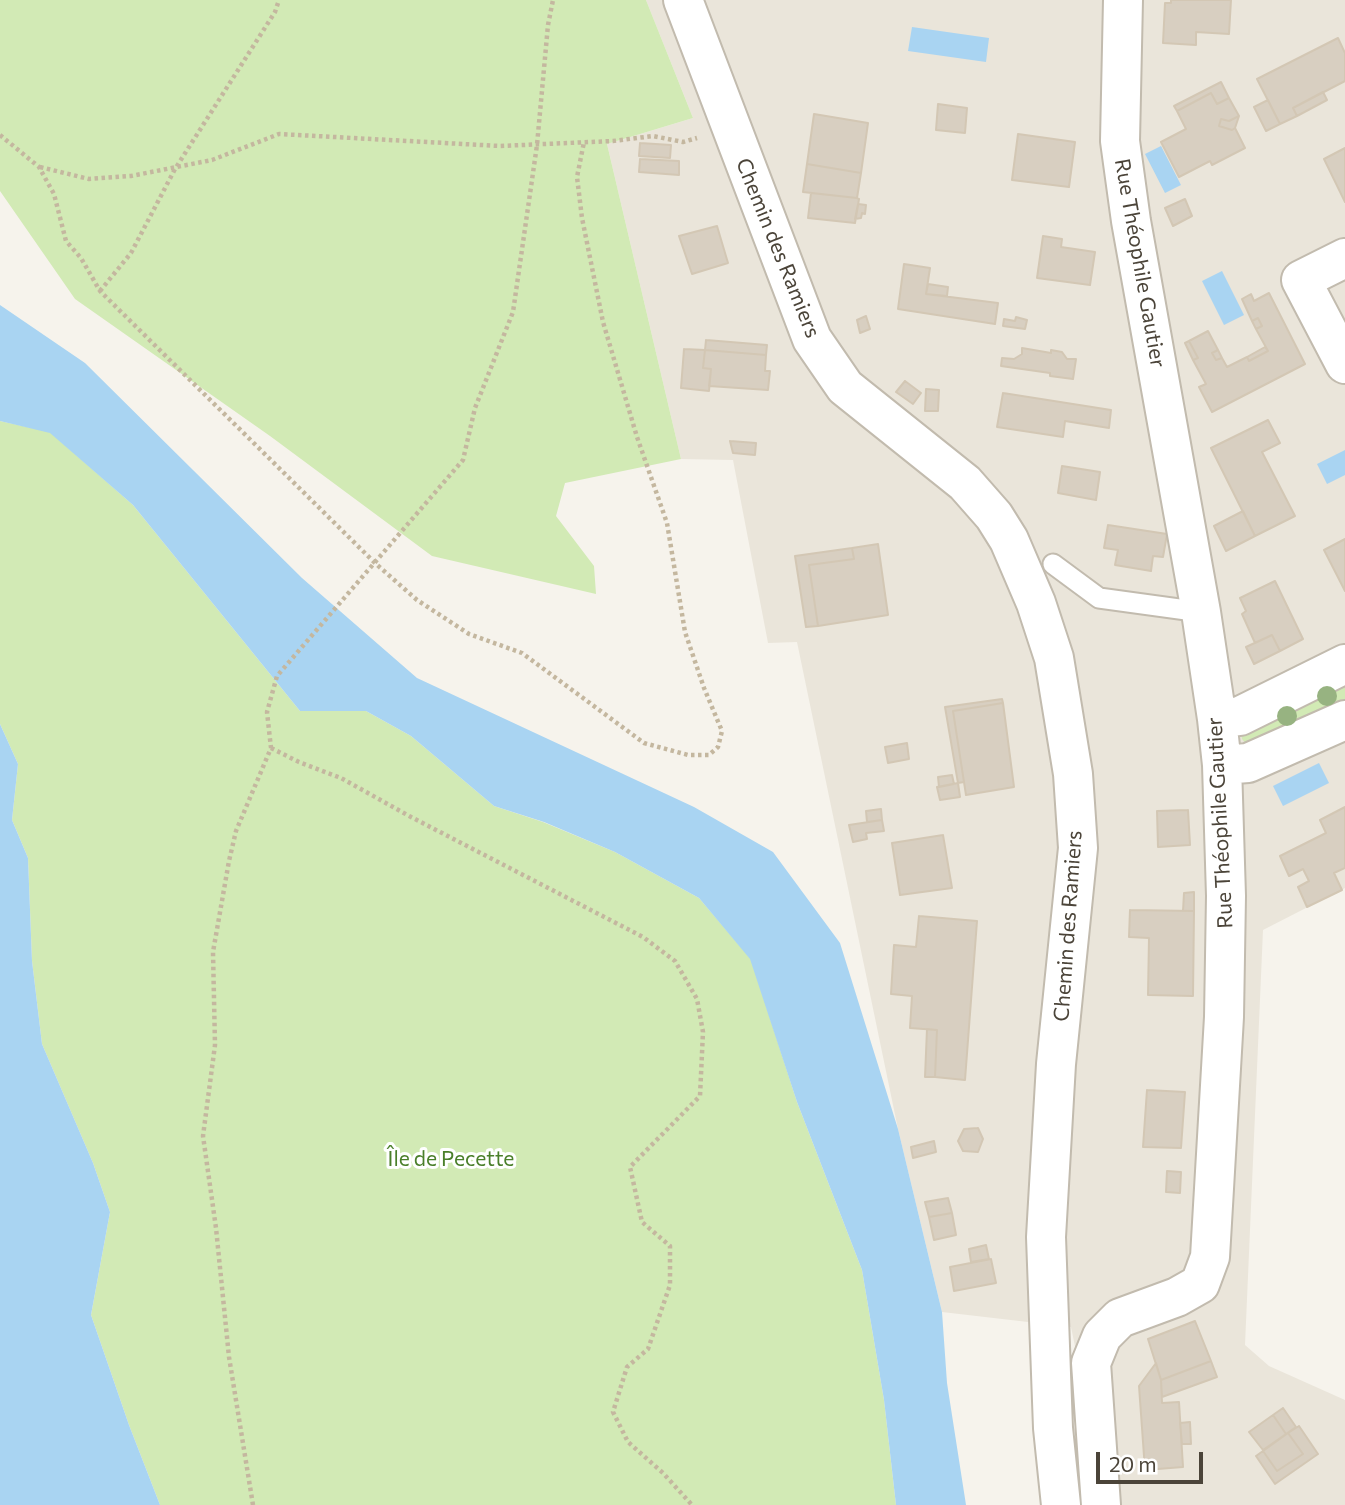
<!DOCTYPE html>
<meta charset="utf-8">
<style>
body{margin:0}
#map{position:relative;width:1345px;height:1505px;overflow:hidden;background:#f6f3ec;font-family:Commissioner,sans-serif}
canvas{display:block}
.scale{position:absolute;left:1096px;top:1452px;width:107px;height:32px;box-sizing:border-box;border:4px solid #4b4439;border-top:0;padding-left:9px;font-size:21px;line-height:24px;white-space:nowrap;color:#4b4439;-webkit-text-stroke:5px #fff;paint-order:stroke}
</style>
<div id="map">
<canvas width="1345" height="1505"></canvas>
<div class="scale">20 m</div>
</div>
<script>
const context = document.querySelector('canvas').getContext('2d');
context.lineJoin = 'round';
function fill(path, color) { context.fillStyle = color; context.fill(path, 'evenodd'); }
const poly = rows => new Path2D(rows.map(r => 'M' + r).join(''));
function stroke(path, color, width, dash) { context.strokeStyle = color; context.lineWidth = width; context.lineCap = dash ? 'butt' : 'round'; context.setLineDash(dash || []); context.stroke(path); }
function write(font, color, halo, rows, align = 'center') {
  context.font = font + ' Commissioner,sans-serif'; context.lineWidth = 6; context.setLineDash([]); context.textBaseline = 'middle'; context.strokeStyle = halo; context.fillStyle = color; for (const [text, x, y, turn = 0] of rows) {
    context.save(); context.translate(x, y); context.rotate((+turn || 0) * Math.PI / 180); context.textAlign = isNaN(turn) ? turn : align; if (halo) context.strokeText(text, 0, 0); context.fillText(text, 0, 0); context.restore();
  }
}
const residential = poly([
 [646,0,1345,0,1345,888,1263,930,1245,1345,1269,1366,1345,1400,1345,1505,1108,1505,1071,1327,942,1312,898,1129,797,642,768,643,733,460,681,459,607,144,693,118]
]);
const green = poly([
 [0,0,646,0,693,118,607,144,681,459,565,483,556,516,594,566,596,594,432,556,270,436,75,299,0,191],
 [0,421,50,432,133,505,300,711,366,711,411,736,494,806,543,822,615,852,699,898,751,959,797,1102,862,1270,884,1400,896,1505,160,1505,129,1425,91,1315,110,1212,93,1163,42,1044,32,961,28,858,12,820,18,764,0,724],
 [1345,672,1345,706,1247,745,1242,739,1241,732]
]);
const water = poly([
 [912,27,989,38,986,62,908,51],
 [1161,146,1181,185,1165,193,1145,154],
 [1222,271,1244,315,1224,325,1202,281],
 [0,305,85,363,302,578,417,678,694,807,773,852,840,943,898,1129,942,1312,947,1383,966,1505,896,1505,884,1400,862,1270,797,1102,750,959,699,898,615,852,544,822,494,806,411,736,366,711,300,711,133,505,50,433,0,421],
 [1345,450,1345,475,1327,484,1317,464],
 [0,724,18,764,12,820,28,858,32,961,42,1044,93,1163,110,1212,91,1315,129,1425,160,1505,0,1505],
 [1319,763,1329,783,1283,806,1273,786]
]);
const building = poly([
 [1171,0,1231,0,1229,34,1196,32,1196,45,1163,43,1165,3,1171,3,1171,0],
 [1338,38,1345,53,1345,81,1293,108,1297,116,1280,124,1257,79,1338,38],
 [1221,82,1229,98,1217,104,1211,93,1177,111,1174,106,1221,82],
 [1323,92,1327,100,1297,116,1293,108,1323,92],
 [1211,93,1217,104,1229,98,1239,116,1229,121,1221,119,1219,126,1232,130,1235,128,1245,148,1212,165,1210,161,1179,177,1161,142,1186,129,1177,111,1211,93],
 [1268,100,1280,124,1266,131,1254,107,1268,100],
 [938,104,967,108,965,133,936,130,938,104],
 [814,114,868,123,861,173,807,164,814,114],
 [1239,116,1235,128,1232,130,1219,126,1221,119,1229,121,1239,116],
 [1018,134,1075,142,1069,187,1012,180,1018,134],
 [640,143,671,145,670,158,639,156,640,143],
 [1345,148,1345,202,1324,159,1345,148],
 [640,159,679,161,679,175,639,172,640,159],
 [807,164,861,173,857,198,803,192,807,164],
 [811,193,857,198,859,199,855,223,808,218,811,193],
 [1185,199,1192,216,1173,226,1165,208,1185,199],
 [858,204,866,205,865,214,862,213,861,218,855,219,858,204],
 [717,226,728,263,692,274,679,236,717,226],
 [1043,236,1062,239,1061,247,1095,252,1090,285,1037,278,1043,236],
 [904,264,930,268,926,294,998,303,995,324,898,309,904,264],
 [928,284,948,287,947,296,926,294,928,284],
 [1269,293,1305,364,1212,412,1199,387,1206,384,1193,360,1198,358,1189,341,1208,331,1218,350,1212,353,1216,360,1222,358,1227,367,1247,357,1249,361,1268,351,1256,329,1262,326,1258,318,1252,321,1242,299,1251,294,1254,301,1269,293],
 [866,316,870,329,860,333,857,320,866,316],
 [1016,317,1027,320,1025,329,1003,326,1004,319,1015,321,1016,317],
 [1258,318,1262,326,1256,329,1252,321,1258,318],
 [706,340,767,345,766,355,705,350,706,340],
 [1189,341,1198,358,1193,360,1185,343,1189,341],
 [1265,347,1268,351,1249,361,1247,357,1265,347],
 [1022,348,1051,353,1051,350,1062,352,1067,359,1076,359,1073,379,1050,376,1050,373,1001,366,1002,358,1014,359,1022,354,1022,348],
 [684,349,705,350,703,368,711,369,709,391,681,388,684,349],
 [705,350,766,355,765,371,770,371,768,390,709,386,711,369,703,368,705,350],
 [1218,350,1222,358,1216,360,1212,353,1218,350],
 [905,381,921,393,913,404,896,392,905,381],
 [926,389,939,390,938,411,925,411,926,389],
 [1003,393,1111,410,1109,428,1065,421,1063,437,997,427,1003,393],
 [1268,420,1280,443,1262,452,1295,516,1255,536,1211,448,1268,420],
 [730,441,756,443,755,455,733,453,730,441],
 [1062,466,1100,472,1096,500,1058,493,1062,466],
 [1243,511,1255,536,1226,551,1214,526,1243,511],
 [1108,525,1167,534,1163,557,1153,556,1151,571,1115,565,1118,550,1104,548,1108,525],
 [1345,539,1345,591,1324,550,1345,539],
 [878,544,888,615,818,626,809,565,854,559,852,548,878,544],
 [852,548,854,559,809,565,818,626,806,627,795,556,852,548],
 [1275,581,1303,639,1280,651,1272,635,1255,643,1242,614,1246,611,1240,598,1275,581],
 [1272,635,1280,651,1254,664,1246,647,1272,635],
 [1002,699,1003,703,953,711,964,782,958,783,945,707,1002,699],
 [1003,703,1014,787,966,795,953,711,1003,703],
 [907,743,909,759,888,763,885,747,907,743],
 [952,775,954,784,939,787,938,777,952,775],
 [958,783,960,797,940,800,937,787,958,783],
 [1345,807,1345,868,1334,873,1342,890,1307,907,1298,887,1309,881,1303,869,1289,876,1280,856,1326,833,1320,820,1345,807],
 [881,809,882,820,867,822,866,811,881,809],
 [1188,810,1190,845,1158,847,1157,811,1188,810],
 [882,820,884,831,866,833,867,839,853,842,849,825,882,820],
 [943,835,952,888,900,895,892,843,943,835],
 [1194,892,1194,911,1183,911,1184,893,1194,892],
 [1130,910,1194,911,1193,996,1148,995,1149,938,1129,937,1130,910],
 [919,916,977,921,965,1080,935,1077,937,1030,910,1028,912,996,891,994,894,945,916,947,919,916],
 [927,1029,937,1030,935,1077,925,1077,927,1029],
 [1147,1090,1185,1092,1181,1148,1143,1147,1147,1090],
 [978,1128,983,1139,978,1152,963,1151,958,1141,964,1129,978,1128],
 [934,1141,936,1152,913,1158,911,1147,934,1141],
 [1167,1171,1181,1172,1180,1193,1166,1192,1167,1171],
 [948,1198,952,1213,929,1217,925,1202,948,1198],
 [952,1213,956,1235,934,1240,929,1217,952,1213],
 [986,1245,989,1259,971,1262,969,1249,986,1245],
 [991,1259,996,1283,954,1291,950,1267,991,1259],
 [1195,1321,1211,1361,1161,1380,1148,1339,1195,1321],
 [1211,1361,1217,1377,1162,1397,1161,1380,1211,1361],
 [1156,1363,1161,1380,1162,1403,1179,1402,1183,1467,1145,1470,1139,1386,1156,1363],
 [1283,1408,1296,1427,1286,1434,1273,1415,1283,1408],
 [1273,1415,1286,1434,1263,1450,1249,1432,1273,1415],
 [1190,1422,1191,1444,1182,1444,1180,1423,1190,1422],
 [1299,1426,1318,1454,1275,1484,1256,1456,1263,1451,1277,1471,1303,1454,1288,1433,1299,1426],
 [1288,1433,1303,1454,1277,1471,1263,1451,1288,1433]
]);
const path = poly([
 [0,135,39,167,54,194,66,241,81,258,100,291,375,563,417,600,469,634,522,653,644,743,688,755,709,755,718,747,722,731,704,688,685,632,667,523,637,437,603,322,582,218,577,177,584,142],
 [40,167,89,179,131,176,212,160,279,134,500,146,613,141,653,136,683,142,697,138],
 [100,291,131,253,175,169,275,12,279,0],
 [271,748,299,762,341,778,411,817,643,937,675,961,697,999,703,1032,700,1096,630,1167,642,1222,670,1246,670,1285,648,1349,627,1367,613,1412,628,1442,663,1473,692,1505],
 [253,1505,229,1357,216,1228,203,1136,215,1045,213,952,229,861,236,831,271,748,267,712,277,676,463,460,475,408,513,312,537,145,548,25,553,0]
]);
const lane = poly([
 [1053,564,1099,598,1201,612]
]);
const street = poly([
 [683,0,812,339,845,387,965,483,994,516,1009,540,1036,603,1054,658,1073,774,1078,848,1056,1064,1046,1237,1053,1428,1061,1505],
 [1345,258,1301,280,1345,364],
 [1217,719,1240,716,1345,664],
 [1222,765,1248,763,1345,720],
 [1101,1505,1091,1363,1102,1336,1120,1318,1177,1297,1200,1284,1210,1257,1224,1017,1226,896,1222,765,1217,719,1201,612,1131,221,1120,141,1123,0]
]);
const trees = [
 [1327,696],
 [1287,716]
];
const streetNames = [
 ["Chemin des Ramiers",778,248,68],
 ["Rue Théophile Gautier",1140,263,80],
 ["Rue Théophile Gautier",1220,823,-93],
 ["Chemin des Ramiers",1068,926,-86]
];
const parkNames = [
 ["Île de Pecette",451,1159]
];
fill(residential, '#eae5da');
fill(green, '#d2eab5');
fill(water, '#a9d4f2');
fill(building, '#d8cfc1');
stroke(building, '#d3c7b4', 2);
stroke(lane, '#c2bbae', 23);
stroke(street, '#c2bbae', 42);
stroke(path, '#c4b79f', 4.5, [3.5, 3.5]);
stroke(lane, '#fff', 19);
stroke(street, '#fff', 38);
context.fillStyle = '#97b381';
for (const [x, y] of trees) { context.beginPath(); context.arc(x, y, 10, 0, 2 * Math.PI); context.fill(); }
write('21px', '#4b4439', '#fff', streetNames);
write('21px', '#4a7f2a', '#fff', parkNames);
</script>
